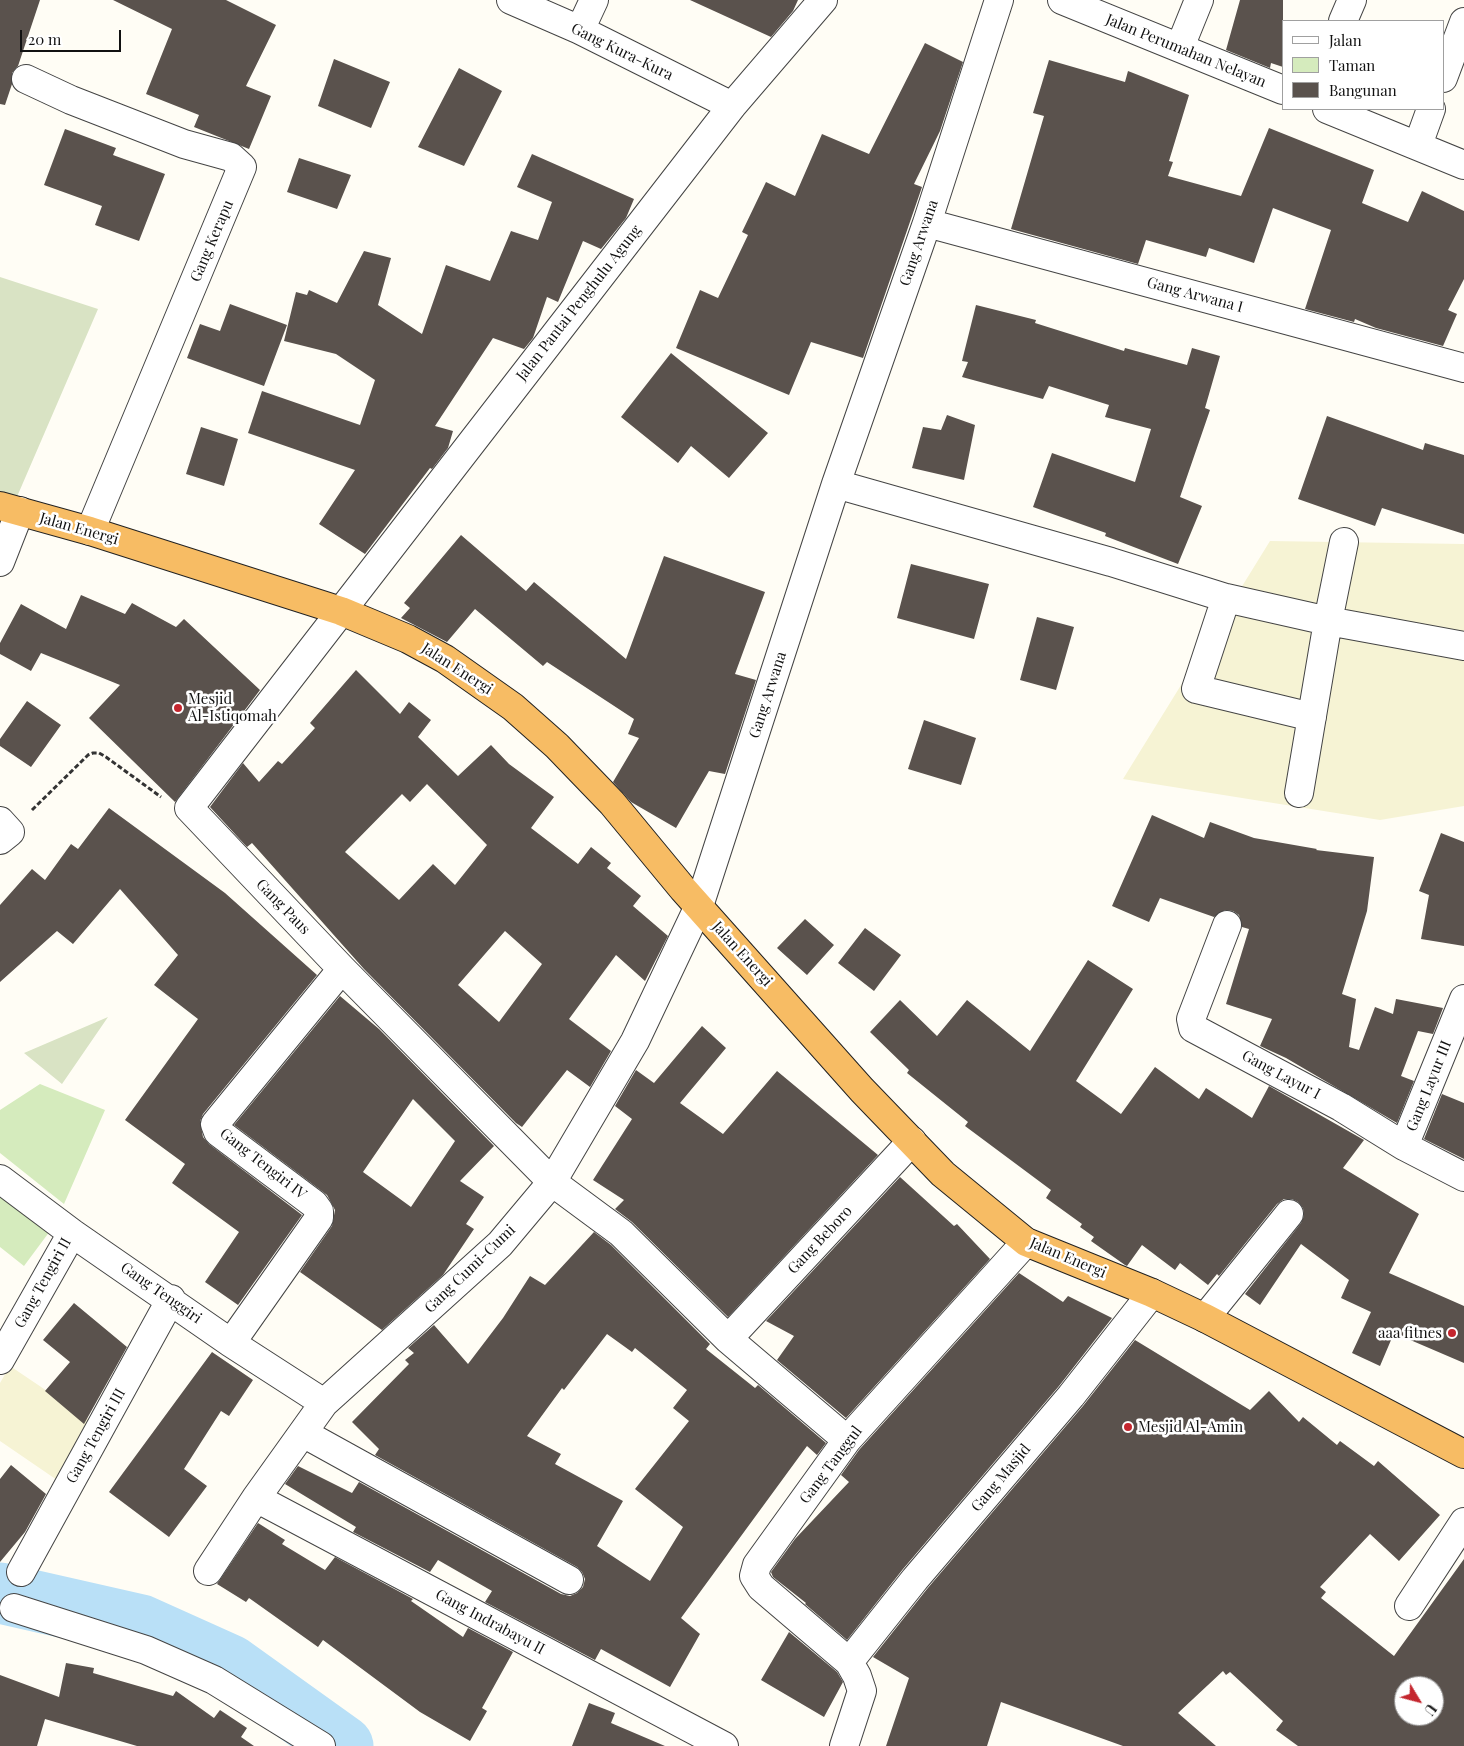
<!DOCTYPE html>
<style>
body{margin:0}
#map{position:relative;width:1464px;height:1746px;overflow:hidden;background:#fffdf5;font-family:"Playfair Display",serif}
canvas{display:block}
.legend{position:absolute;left:1282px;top:20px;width:162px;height:90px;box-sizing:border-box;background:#fff;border:1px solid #a0a0a0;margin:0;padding:6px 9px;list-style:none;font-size:15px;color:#111}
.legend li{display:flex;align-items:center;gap:10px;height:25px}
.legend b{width:25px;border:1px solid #a0a0a0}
.north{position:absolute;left:1394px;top:1676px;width:50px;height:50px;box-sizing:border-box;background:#fff;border:1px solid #a0a0a0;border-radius:50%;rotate:127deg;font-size:14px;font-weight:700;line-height:20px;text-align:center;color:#111}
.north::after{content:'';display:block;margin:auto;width:18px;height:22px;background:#c4262e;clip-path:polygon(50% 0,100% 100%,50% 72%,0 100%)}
.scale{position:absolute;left:20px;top:30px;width:101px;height:22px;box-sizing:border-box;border:2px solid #111;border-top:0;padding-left:6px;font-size:15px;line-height:18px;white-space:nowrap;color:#111;-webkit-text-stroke:4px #fff;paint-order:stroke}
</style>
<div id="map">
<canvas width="1464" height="1746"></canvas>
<ul class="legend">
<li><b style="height:6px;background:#fff"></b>Jalan</li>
<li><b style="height:14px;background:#d5ebbd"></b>Taman</li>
<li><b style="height:14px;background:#5a524d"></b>Bangunan</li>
</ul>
<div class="north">U</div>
<div class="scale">20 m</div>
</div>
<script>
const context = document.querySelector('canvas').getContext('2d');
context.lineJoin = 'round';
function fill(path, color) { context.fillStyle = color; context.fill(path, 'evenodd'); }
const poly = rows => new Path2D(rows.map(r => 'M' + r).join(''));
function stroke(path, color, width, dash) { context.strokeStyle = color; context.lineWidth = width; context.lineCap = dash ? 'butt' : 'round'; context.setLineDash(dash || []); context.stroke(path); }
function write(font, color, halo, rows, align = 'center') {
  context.font = font + ' "Playfair Display",serif'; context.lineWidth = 5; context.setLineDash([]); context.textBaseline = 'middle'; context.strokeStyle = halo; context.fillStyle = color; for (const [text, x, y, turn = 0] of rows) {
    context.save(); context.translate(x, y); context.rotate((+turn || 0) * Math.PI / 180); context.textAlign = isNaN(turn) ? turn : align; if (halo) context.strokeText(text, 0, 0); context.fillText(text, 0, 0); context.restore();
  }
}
const farmland = poly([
 [1270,541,1464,544,1464,806,1380,820,1123,779],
 [10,1366,93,1422,57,1480,0,1441,0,1383]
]);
const green = poly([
 [40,1084,105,1110,64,1204,0,1153,0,1110],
 [0,1193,50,1231,24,1266,0,1247]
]);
const cemetery = poly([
 [0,277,98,309,13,506,0,502],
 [108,1017,62,1084,24,1053]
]);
const river = poly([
 [0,1593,141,1625,230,1665,343,1746]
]);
const building = poly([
 [0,0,40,0,18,66,12,73,12,84,5,105,0,104],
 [113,0,226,0,276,25,246,86,271,96,249,149,194,127,199,115,146,94,172,29],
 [690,0,798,0,793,11,771,37],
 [1240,0,1283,0,1283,67,1271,63,1270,68,1226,50],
 [925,43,963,62,940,131,914,184,922,187,863,358,811,342,789,395,676,348,700,290,718,298,748,235,742,232,766,182,795,196,822,134,869,154],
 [334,59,390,82,371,128,318,106],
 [1049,60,1125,82,1128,71,1189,95,1169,161,1173,162,1168,176,1241,196,1269,128,1374,170,1362,203,1408,222,1422,191,1464,211,1464,279,1448,310,1457,314,1443,346,1376,328,1355,319,1354,322,1305,309,1331,230,1273,208,1254,263,1209,248,1206,257,1146,240,1138,264,1011,229,1044,116,1033,113],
 [459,68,502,91,464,166,418,147],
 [65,129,116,148,113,155,165,174,139,241,95,225,102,206,44,185],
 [532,154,634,199,626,218,601,249,583,241,558,302,547,297,533,338,524,349,493,338,435,426,453,431,448,448,432,469,430,468,365,554,319,524,355,470,248,433,262,391,360,425,375,380,336,354,284,341,296,292,307,295,309,290,337,303,364,251,391,258,378,305,422,334,446,265,490,281,511,231,538,240,552,202,517,187],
 [299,158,351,175,337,209,287,192],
 [230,304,287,325,264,386,187,358,200,324,220,331],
 [976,305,1036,320,1035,323,1124,351,1125,348,1187,365,1192,348,1220,356,1205,408,1210,410,1180,497,1202,506,1178,564,1105,536,1106,533,1033,507,1052,453,1135,482,1151,429,1105,417,1109,405,1049,386,1043,399,962,377,968,362,962,361],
 [671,353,768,433,729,478,691,446,678,463,621,417],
 [947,415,975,425,964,480,912,468,923,427,941,430],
 [1327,416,1423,450,1425,443,1464,455,1464,534,1382,508,1375,526,1298,499],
 [201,427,238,439,224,486,186,474],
 [461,535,526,591,534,582,626,659,664,556,765,592,735,674,756,680,725,774,709,771,676,828,631,802,613,782,639,738,628,734,634,719,547,662,543,666,475,609,447,642,401,618,410,608,404,603],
 [911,564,989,584,974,639,897,618],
 [81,595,125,614,132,603,176,627,184,619,260,690,175,802,89,718,120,685,41,653,31,671,0,654,0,643,21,604,66,629],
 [1037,617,1074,627,1056,690,1020,680],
 [356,670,400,714,409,702,431,720,418,737,458,776,491,745,509,764,554,797,531,828,578,864,591,847,611,863,607,868,641,896,633,906,668,936,645,981,616,955,569,1019,611,1051,590,1087,567,1070,522,1127,516,1123,364,969,252,843,247,847,210,807,243,763,259,782,278,761,282,764,315,728,310,723],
 [427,784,487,845,455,885,433,864,399,900,345,852,402,794,410,802],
 [505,931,542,964,499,1022,458,985],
 [27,701,61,725,31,767,0,746,0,739],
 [924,720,976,738,961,785,908,769],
 [109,808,225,893,317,975,203,1114,200,1121,203,1137,209,1144,302,1215,238,1305,205,1282,239,1232,172,1183,185,1164,125,1120,198,1019,154,985,178,955,120,889,73,944,57,931,0,982,0,905,32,869,45,880,71,844,78,849],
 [1152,815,1204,838,1210,822,1254,838,1317,849,1316,850,1374,857,1367,911,1342,994,1356,999,1349,1047,1359,1050,1375,1007,1393,1014,1396,999,1443,1008,1433,1034,1418,1031,1401,1076,1414,1081,1397,1123,1286,1058,1260,1046,1272,1019,1226,1004,1249,929,1242,927,1239,915,1233,911,1225,910,1214,917,1160,898,1149,922,1112,906],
 [1441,833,1464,842,1464,946,1421,939,1429,895,1419,891],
 [805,919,834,945,807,975,777,948],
 [865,928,901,955,874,991,838,963],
 [1088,960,1133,989,1076,1081,1121,1114,1155,1067,1199,1099,1206,1088,1252,1118,1269,1086,1364,1140,1343,1168,1419,1214,1389,1273,1464,1306,1464,1363,1394,1333,1380,1366,1352,1353,1371,1312,1341,1298,1349,1280,1301,1244,1260,1305,1245,1294,1301,1223,1304,1216,1303,1208,1298,1202,1292,1199,1284,1199,1277,1204,1219,1276,1217,1274,1208,1285,1180,1263,1175,1270,1142,1245,1127,1266,1125,1265,1091,1241,1094,1237,1080,1227,1082,1224,1046,1198,1051,1190,965,1126,968,1122,907,1073,909,1070,870,1032,900,1000,937,1036,967,1000,1030,1051],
 [340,996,379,1029,494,1146,460,1181,484,1197,466,1224,474,1229,443,1275,382,1330,300,1272,332,1226,335,1210,327,1195,234,1125],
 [413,1099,455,1141,411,1207,363,1172],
 [702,1026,726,1048,680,1103,723,1134,777,1071,878,1155,728,1317,632,1222,615,1209,624,1200,593,1180,632,1119,615,1106,636,1070,654,1083],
 [1442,1094,1464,1103,1464,1159,1424,1139],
 [900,1177,954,1226,957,1224,990,1259,846,1418,777,1360,794,1336,766,1321],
 [594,1232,611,1245,710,1344,706,1349,755,1388,758,1385,826,1443,817,1455,807,1446,681,1618,700,1634,670,1687,601,1649,595,1660,485,1602,492,1591,438,1560,430,1572,353,1532,356,1527,285,1484,298,1466,352,1493,359,1482,561,1594,570,1596,577,1593,583,1587,585,1579,582,1572,577,1567,375,1455,379,1449,352,1422,409,1364,405,1360,414,1353,408,1348,434,1325,468,1364,503,1318,530,1276,545,1285],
 [607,1334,632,1352,635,1348,687,1390,673,1408,689,1421,635,1489,683,1527,650,1581,597,1546,623,1501,555,1464,561,1454,527,1436,562,1388,564,1390],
 [1019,1273,1063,1302,1068,1296,1112,1318,1059,1386,903,1569,847,1640,805,1604,806,1603,773,1577,771,1572,795,1539,849,1482,841,1475,859,1450],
 [74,1303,127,1347,84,1424,45,1391,70,1362,43,1340],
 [1135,1340,1250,1410,1269,1391,1299,1422,1303,1417,1337,1445,1340,1441,1374,1466,1378,1461,1440,1515,1399,1561,1370,1534,1320,1587,1326,1592,1321,1598,1394,1656,1464,1559,1464,1746,1298,1746,1276,1730,1283,1721,1230,1672,1226,1675,1223,1671,1178,1713,1216,1746,1123,1746,1001,1702,987,1746,886,1746,909,1678,873,1657,927,1589,1083,1406],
 [1404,1686,1434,1686,1434,1716,1404,1716],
 [212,1352,253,1380,229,1416,221,1411,184,1469,207,1486,169,1537,109,1492],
 [11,1465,46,1494,25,1532,0,1562,0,1479],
 [258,1523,285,1540,282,1544,325,1570,335,1557,413,1599,411,1601,463,1637,468,1628,513,1652,482,1708,487,1711,470,1741,420,1712,323,1640,318,1647,249,1598,246,1602,217,1584],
 [789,1632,837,1672,843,1682,824,1717,761,1680],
 [66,1663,94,1668,93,1673,173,1696,176,1691,214,1718,220,1710,247,1728,241,1737,254,1746,137,1746,45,1719,37,1746,0,1746,0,1675,59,1697],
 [589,1703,615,1713,611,1723,665,1746,572,1746]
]);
const path = poly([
 [32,810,88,755,93,753,99,753,106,757,161,797]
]);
const minor = poly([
 [511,0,580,30,732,106],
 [823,0,732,106,189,808,342,969,552,1182,621,1233,728,1339,847,1440],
 [1062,0,1283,90],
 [1343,21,1352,0],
 [580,30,594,0],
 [1180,47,1199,0],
 [1443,78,1464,22],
 [26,79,71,100,184,144,231,157,242,167,90,531],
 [1327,109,1464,165],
 [1418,145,1431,109],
 [927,223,1464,368],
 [836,484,1111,562,1226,598,1328,621,1464,646],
 [0,562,20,511],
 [1226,598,1196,689,1312,717],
 [1299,793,1328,621,1344,542],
 [0,821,10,832,0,840],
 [1227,925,1191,1019,1193,1028,1341,1107,1404,1146,1464,1177],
 [1404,1146,1464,999],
 [0,1179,72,1233,231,1343,324,1403],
 [1205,1318,1289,1214],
 [728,1339,912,1141],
 [231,1343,319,1218,319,1211,314,1204,218,1132,215,1124,342,969],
 [0,1360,72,1233],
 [303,1433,569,1580],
 [256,1498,724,1746],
 [208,1571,256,1498,324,1403,500,1244,552,1182,635,1041,699,906,836,484,927,223,999,0],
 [21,1572,171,1299],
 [1409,1606,1464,1522],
 [14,1608,146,1650,214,1680,321,1746],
 [849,1662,915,1579,1071,1396,1152,1293],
 [844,1746,862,1691,857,1676,849,1662,761,1587,754,1576,757,1565,847,1440,1026,1242]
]);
const trunk = poly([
 [0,506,90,531,341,611,408,639,445,659,513,707,557,746,612,803,683,889,862,1090,943,1174,1026,1242,1152,1293,1205,1318,1464,1454]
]);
const markers = [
 [178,708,5,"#c4262e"],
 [1452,1333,5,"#c4262e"],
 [1128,1427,5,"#c4262e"]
];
const streetNames = [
 ["Jalan Perumahan Nelayan",1186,51,22],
 ["Gang Kura-Kura",622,52,26],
 ["Gang Kerapu",212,241,-67],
 ["Gang Arwana",919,243,-71],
 ["Gang Arwana I",1195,295,15],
 ["Jalan Pantai Penghulu Agung",579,303,-52],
 ["Jalan Energi",79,529,16],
 ["Jalan Energi",457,669,33],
 ["Gang Arwana",768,695,-72],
 ["Gang Paus",283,907,46],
 ["Jalan Energi",742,954,48],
 ["Gang Layur I",1281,1075,28],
 ["Gang Layur III",1429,1086,-68],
 ["Gang Tengiri IV",263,1164,38],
 ["Gang Beboro",820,1240,-47],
 ["Jalan Energi",1068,1258,23],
 ["Gang Cumi-Cumi",470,1269,-44],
 ["Gang Tengiri II",43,1283,-61],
 ["Gang Tenggiri",161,1293,35],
 ["Gang Tengiri III",96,1436,-61],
 ["Gang Tanggul",831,1465,-53],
 ["Gang Masjid",1001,1478,-50],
 ["Gang Indrabayu II",490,1622,28]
];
const poiNames = [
 ["Mesjid",188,699],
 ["Al-Istiqomah",188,716],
 ["aaa fitnes",1442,1333,"right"],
 ["Mesjid Al-Amin",1138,1427]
];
fill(farmland, '#f6f3d4');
fill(green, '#d5ebbd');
fill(cemetery, '#d9e3c4');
stroke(river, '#b9e0f7', 61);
fill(building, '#5a524d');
stroke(minor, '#444', 30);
stroke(trunk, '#222', 30);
stroke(path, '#333', 3, [5, 2.5]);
stroke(minor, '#fff', 28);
stroke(trunk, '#f7bc64', 28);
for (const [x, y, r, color] of markers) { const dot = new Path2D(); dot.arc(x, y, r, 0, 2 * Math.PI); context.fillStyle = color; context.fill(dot); stroke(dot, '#fff', 2); }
write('15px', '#111', '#fff', streetNames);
write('15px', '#111', '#fff', poiNames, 'left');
</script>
